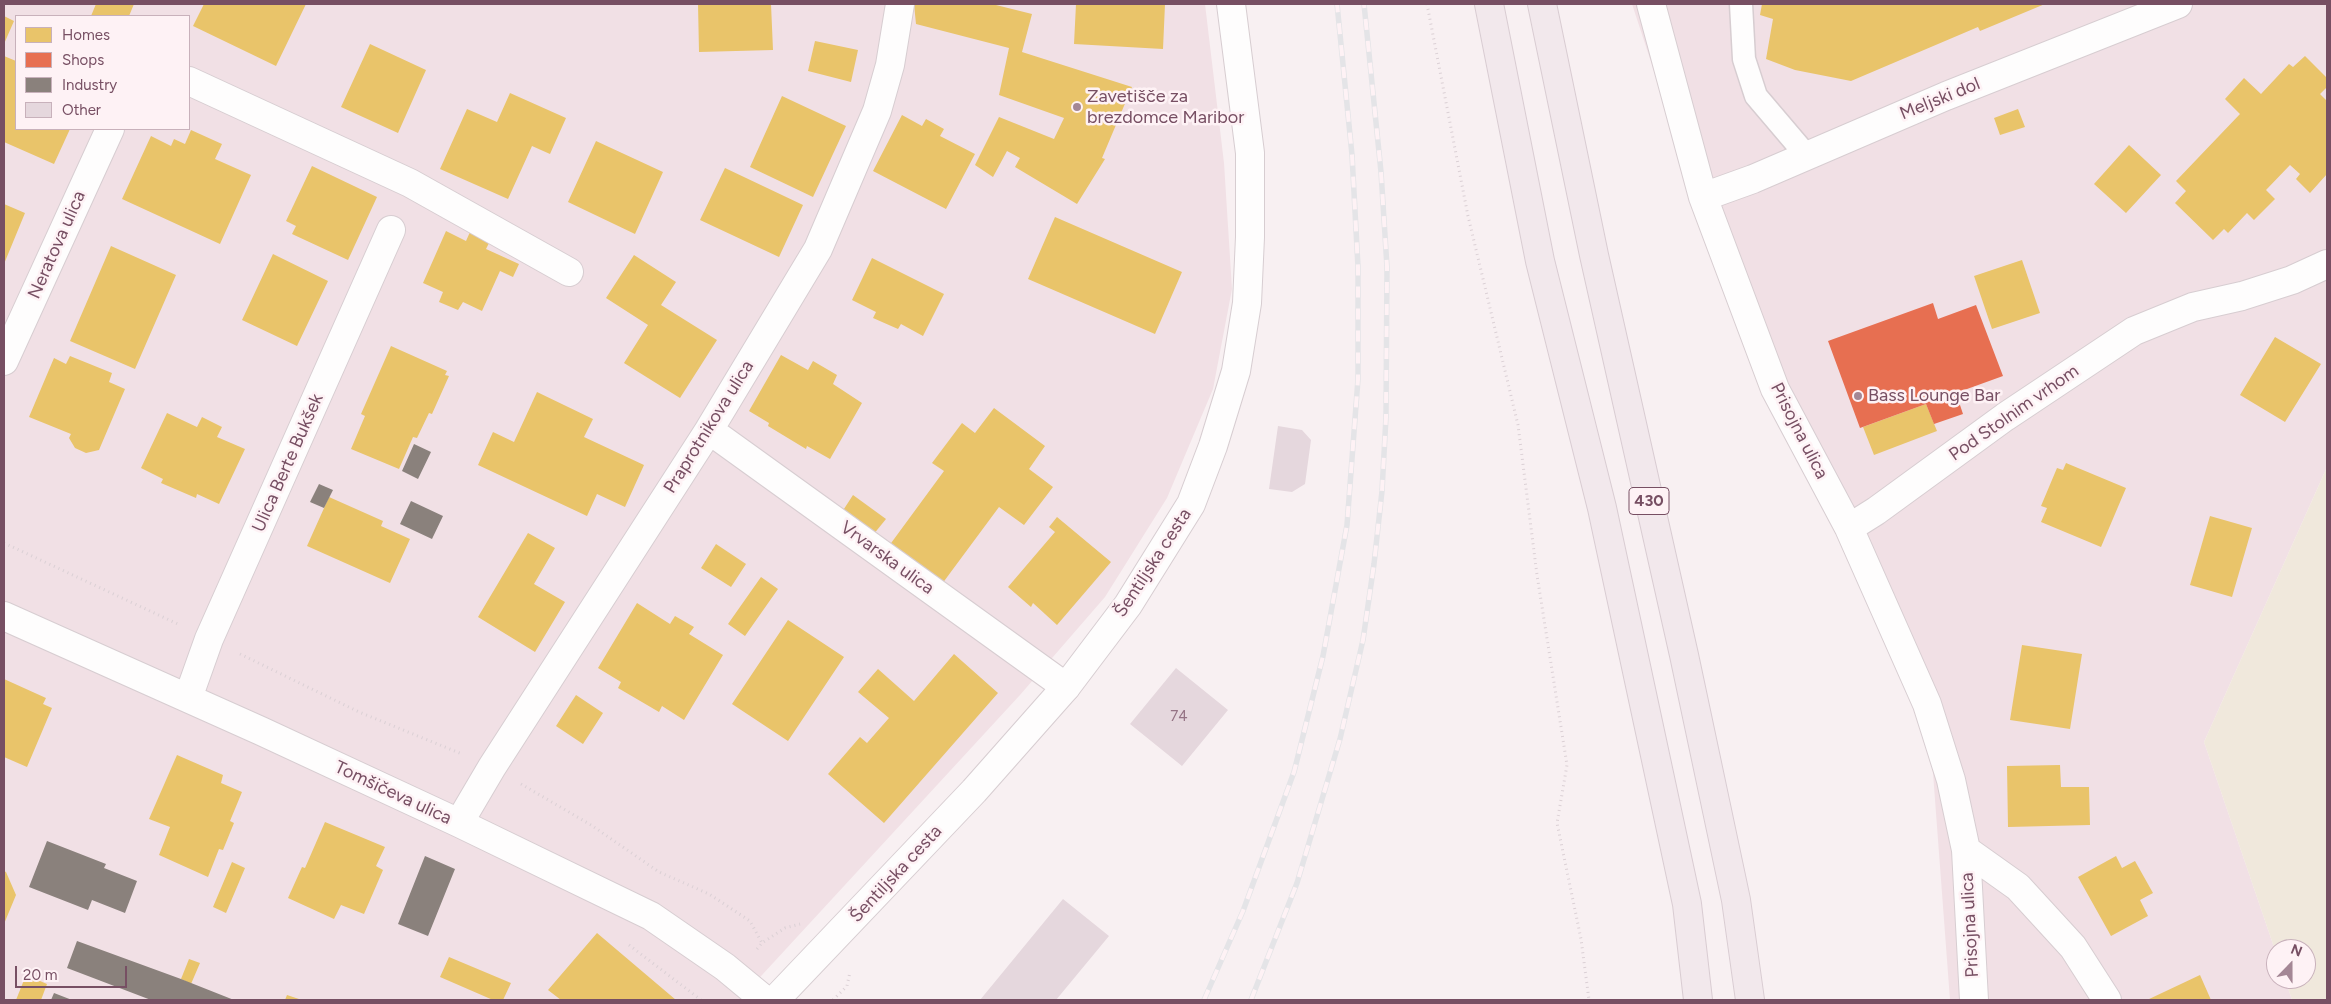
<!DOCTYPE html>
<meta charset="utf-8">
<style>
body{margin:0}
#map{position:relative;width:2331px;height:1004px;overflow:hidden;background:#f8f0f2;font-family:Figtree,sans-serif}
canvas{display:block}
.frame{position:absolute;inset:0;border:5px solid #774f63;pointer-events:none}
.legend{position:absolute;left:15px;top:15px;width:175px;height:115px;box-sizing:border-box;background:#fef2f5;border:1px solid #c8b1bb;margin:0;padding:6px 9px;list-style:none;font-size:15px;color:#774f63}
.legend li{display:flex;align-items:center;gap:10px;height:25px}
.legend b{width:25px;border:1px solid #c8b1bb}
.north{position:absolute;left:2266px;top:939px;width:50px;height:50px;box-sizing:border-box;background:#fef2f5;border:1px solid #c8b1bb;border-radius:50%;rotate:22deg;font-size:14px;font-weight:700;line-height:20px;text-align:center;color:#774f63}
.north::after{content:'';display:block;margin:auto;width:18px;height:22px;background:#a48795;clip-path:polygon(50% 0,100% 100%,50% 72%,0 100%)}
.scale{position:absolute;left:15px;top:966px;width:112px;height:22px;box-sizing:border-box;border:2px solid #774f63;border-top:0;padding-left:6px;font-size:15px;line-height:18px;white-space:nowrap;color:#774f63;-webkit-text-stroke:4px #fef2f5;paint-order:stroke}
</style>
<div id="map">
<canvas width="2331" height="1004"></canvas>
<div class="frame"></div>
<ul class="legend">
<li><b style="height:14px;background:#e9c46a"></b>Homes</li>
<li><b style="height:14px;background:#e76f51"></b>Shops</li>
<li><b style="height:14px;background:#8a817c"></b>Industry</li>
<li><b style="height:14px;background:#e5d7dd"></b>Other</li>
</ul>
<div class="north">N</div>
<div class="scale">20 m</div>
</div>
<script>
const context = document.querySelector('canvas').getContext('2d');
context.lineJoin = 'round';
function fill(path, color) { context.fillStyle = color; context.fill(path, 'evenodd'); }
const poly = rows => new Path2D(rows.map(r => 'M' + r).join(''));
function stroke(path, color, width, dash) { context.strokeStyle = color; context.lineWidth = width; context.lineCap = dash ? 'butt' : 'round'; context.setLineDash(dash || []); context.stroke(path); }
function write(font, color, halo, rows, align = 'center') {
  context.font = font + ' Figtree,sans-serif'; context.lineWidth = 5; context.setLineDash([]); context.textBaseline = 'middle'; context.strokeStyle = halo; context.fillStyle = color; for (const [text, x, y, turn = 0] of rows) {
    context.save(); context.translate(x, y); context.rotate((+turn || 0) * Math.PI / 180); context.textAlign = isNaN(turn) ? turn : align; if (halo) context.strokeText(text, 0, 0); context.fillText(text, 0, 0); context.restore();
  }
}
const residential = poly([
 [4,4,1205,4,1224,163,1232,289,1213,389,1167,498,1105,597,1020,695,739,1000,4,1000],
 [16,16,189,16,189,129,16,129],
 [1632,4,2327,4,2327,467,2204,742,2276,953,2276,979,2285,979,2292,1000,1950,1000,1930,733,1692,187]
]);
const green = poly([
 [2327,467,2327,1000,2292,1000,2285,979,2306,979,2306,949,2276,949,2276,953,2204,742]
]);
const homes = poly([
 [96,4,134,4,129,16,91,16],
 [204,4,306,4,276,66,193,26],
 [698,4,771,4,773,50,699,52],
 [914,4,992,4,1032,14,1022,52,1132,87,1102,158,1105,159,1077,204,1015,167,1020,158,1007,151,993,177,975,165,999,117,1054,139,1064,118,999,95,1009,48,916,24],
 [1076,4,1165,4,1163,49,1074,44],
 [1762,4,2045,4,1980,31,1978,27,1851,81,1795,70,1766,59,1773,19,1760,15],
 [4,16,14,21,4,44],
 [815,41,858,50,851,82,808,71],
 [370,44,426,70,398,133,341,107],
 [4,56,16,61,16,129,70,129,54,164,4,142],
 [2305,56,2327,78,2327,87,2320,94,2327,101,2327,174,2310,193,2296,179,2300,174,2290,165,2266,190,2275,199,2254,220,2247,213,2228,233,2224,229,2213,240,2175,203,2186,191,2176,181,2240,114,2225,99,2244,78,2261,94,2289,64,2293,67],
 [510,93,566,118,550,154,532,146,508,199,440,169,467,109,497,122],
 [782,96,846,126,813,197,750,167],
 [2018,109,2025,127,2000,135,1994,118],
 [902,115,922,126,926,119,944,129,940,136,975,154,946,209,873,171],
 [191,130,222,144,215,159,251,175,220,244,122,199,151,136,171,146,174,139,185,144],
 [596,141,663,172,635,234,568,202],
 [2129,145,2161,175,2126,213,2094,184],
 [312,166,377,197,348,260,292,234,296,226,286,221],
 [725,168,803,205,779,257,700,220],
 [4,204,25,213,4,264],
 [1055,217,1182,272,1155,334,1028,279],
 [446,231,466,241,470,232,490,241,486,249,519,264,513,277,500,271,482,311,463,302,458,310,439,302,443,292,423,283],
 [111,246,176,275,135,369,70,341],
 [273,254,328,281,297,346,242,320],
 [634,255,676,282,661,305,717,340,680,398,624,363,648,325,606,298],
 [872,258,944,294,923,336,901,324,898,329,873,318,876,312,852,300],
 [2022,260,2040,313,1992,329,1974,276],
 [2275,337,2321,364,2285,422,2240,395],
 [391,346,447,371,445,375,449,376,432,414,429,413,417,438,413,437,399,469,351,449,365,416,361,414],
 [781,355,808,370,813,361,837,375,833,384,862,403,830,459,807,446,806,449,768,426,769,423,749,411],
 [70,356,112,373,109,382,125,389,99,450,86,453,75,448,69,438,71,434,29,417,54,358,66,364],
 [537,392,593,419,584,437,644,465,625,507,597,494,587,516,478,465,493,432,514,442],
 [1926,404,1937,431,1874,455,1863,427],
 [994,408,1045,446,1029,469,1053,487,1024,525,999,507,939,588,886,550,944,471,932,463,962,423,975,433],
 [167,413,197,427,202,417,222,427,217,437,245,449,219,504,197,494,196,498,161,483,163,479,141,468],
 [2066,463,2126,488,2101,547,2041,522,2047,508,2041,506,2057,468,2063,470],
 [853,495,886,519,873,535,842,512],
 [329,497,383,521,381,526,410,539,390,583,307,546],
 [2210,516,2252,528,2232,597,2190,585],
 [1057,517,1111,562,1057,625,1033,603,1031,607,1008,587,1055,532,1049,527],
 [528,533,555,548,534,584,565,602,535,652,478,617],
 [716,544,746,564,731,587,701,568],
 [761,577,778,589,745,636,728,624],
 [637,603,670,624,675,616,694,627,689,634,723,655,684,720,662,706,659,712,618,688,621,682,598,668],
 [788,620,844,657,788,741,732,704],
 [2022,645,2082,654,2070,729,2010,720],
 [954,654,998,693,884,823,828,774,860,737,867,743,889,718,858,692,878,669,914,701],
 [4,679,46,698,43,704,52,708,27,767,4,757],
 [576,695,603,713,583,744,556,726],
 [177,755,223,775,221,783,242,792,230,821,234,823,223,850,219,849,208,877,159,855,170,827,149,819],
 [2060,765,2061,787,2089,787,2090,825,2008,827,2007,766],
 [325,822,385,847,376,866,383,870,364,914,341,905,334,919,288,898,302,867,305,868],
 [2116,856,2122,868,2135,861,2153,893,2140,900,2148,916,2111,936,2078,877],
 [232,862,245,868,226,913,213,907],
 [4,871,6,872,16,895,4,924],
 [597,933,676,1000,561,1000,548,990],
 [449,957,511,983,503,1000,493,1000,440,977],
 [189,959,200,963,191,984,181,979],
 [26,975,47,984,41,1000,16,1000],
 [2200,975,2211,1000,2147,1000],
 [287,995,302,1000,285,1000]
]);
const shops = poly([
 [1933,303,1938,319,1976,305,2003,376,1956,393,1963,414,1934,424,1926,404,1860,428,1828,341]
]);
const industry = poly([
 [414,444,431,452,418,479,402,471],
 [319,484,333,490,324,508,310,502],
 [411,501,443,516,432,539,400,524],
 [47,841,106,864,104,868,137,881,125,913,92,900,88,910,29,887],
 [425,856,455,869,428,936,398,924],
 [77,941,181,979,234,1000,151,1000,67,968],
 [54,993,72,1000,51,1000]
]);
const building = poly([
 [1278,426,1302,430,1311,440,1305,484,1292,492,1269,489],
 [1176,668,1228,710,1182,766,1130,724],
 [1063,899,1109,936,1056,1000,980,1000]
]);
const path = poly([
 [1427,4,1468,216,1518,425,1537,575,1567,765,1557,823,1581,939,1589,1000],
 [4,543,180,625],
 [240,654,359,712,462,754],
 [521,784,591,825,659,872,709,894,750,921,762,943],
 [629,945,701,1000],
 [757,949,762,943,785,928,800,924],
 [833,1000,847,986,850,972]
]);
const service = poly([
 [1741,4,1744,59,1756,96,1807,156]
]);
const minor = poly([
 [1651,4,1703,197,1775,389,1849,528,1927,704,1951,780,1966,850,1974,1000],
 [189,81,410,183,569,272],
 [1703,197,1753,179,1946,96,2178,4],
 [4,361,110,129],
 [709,430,1066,687],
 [1849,528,1876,511,2005,417,2134,331,2193,307,2242,296,2292,280,2327,264],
 [4,616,261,731,459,823,651,916,725,967,765,1000],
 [188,698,209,639,391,230],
 [459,823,492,767,709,430,818,249,877,111,890,65,900,4],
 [1966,850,2018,887,2073,947,2107,1000]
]);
const tertiary = poly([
 [775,1000,974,791,1066,687,1128,605,1191,504,1213,446,1236,371,1247,303,1250,237,1250,153,1231,4]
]);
const trunk = poly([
 [1489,4,1540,261,1602,508,1687,904,1698,1000],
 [1542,4,1594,255,1684,655,1736,900,1750,1000]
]);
const rail = poly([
 [1204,1000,1243,911,1294,772,1323,656,1347,525,1358,379,1358,267,1352,155,1337,4],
 [1251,1000,1297,883,1340,739,1363,640,1374,564,1382,491,1386,417,1387,267,1381,172,1364,4]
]);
const markers = [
 [1077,107,5,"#a48795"],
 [1858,396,5,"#a48795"]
];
const numberNames = [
 ["74",1179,717]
];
const shields = [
 [1649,501,40]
];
const shieldNames = [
 ["430",1649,501]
];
const poiNames = [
 ["Zavetišče za",1087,97],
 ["brezdomce Maribor",1087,118],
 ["Bass Lounge Bar",1868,396]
];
const streetNames = [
 ["Meljski dol",1940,99,-22],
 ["Neratova ulica",57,245,-66],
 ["Pod Stolnim vrhom",2014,413,-35],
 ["Praprotnikova ulica",709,427,-58],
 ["Prisojna ulica",1799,431,63],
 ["Ulica Berte Bukšek",288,463,-66],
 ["Vrvarska ulica",887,558,36],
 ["Šentiljska cesta",1153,563,-57],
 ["Tomšičeva ulica",393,793,25],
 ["Šentiljska cesta",896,874,-47],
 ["Prisojna ulica",1970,925,-93]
];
fill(residential, '#f1e0e5');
fill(green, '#f0e8dc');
fill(homes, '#e9c46a');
fill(shops, '#e76f51');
fill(industry, '#8a817c');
fill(building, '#e5d7dd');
stroke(service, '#d7cdd1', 25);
stroke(minor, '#d7cdd1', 30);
stroke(tertiary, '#d7cdd1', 30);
stroke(trunk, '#d9ccd2', 30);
stroke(path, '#dbd0d5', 3, [1, 4]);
stroke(service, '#fefdfd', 22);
stroke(minor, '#fefdfd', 28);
stroke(tertiary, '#fefdfd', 28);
stroke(trunk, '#f2e8ec', 28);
stroke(rail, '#e4e4e7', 5.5);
stroke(rail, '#fef2f5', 4, [11]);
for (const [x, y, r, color] of markers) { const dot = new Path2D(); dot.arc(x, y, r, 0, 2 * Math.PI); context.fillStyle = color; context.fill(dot); stroke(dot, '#fef2f5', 2); }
write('15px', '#947384', null, numberNames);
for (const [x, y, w] of shields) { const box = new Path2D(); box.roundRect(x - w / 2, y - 13.5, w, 27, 4); context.fillStyle = '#fef2f5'; context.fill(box); stroke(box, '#774f63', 1); }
write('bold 16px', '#774f63', null, shieldNames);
write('18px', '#774f63', '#fef2f5', poiNames, 'left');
write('18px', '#774f63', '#fef2f5', streetNames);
</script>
